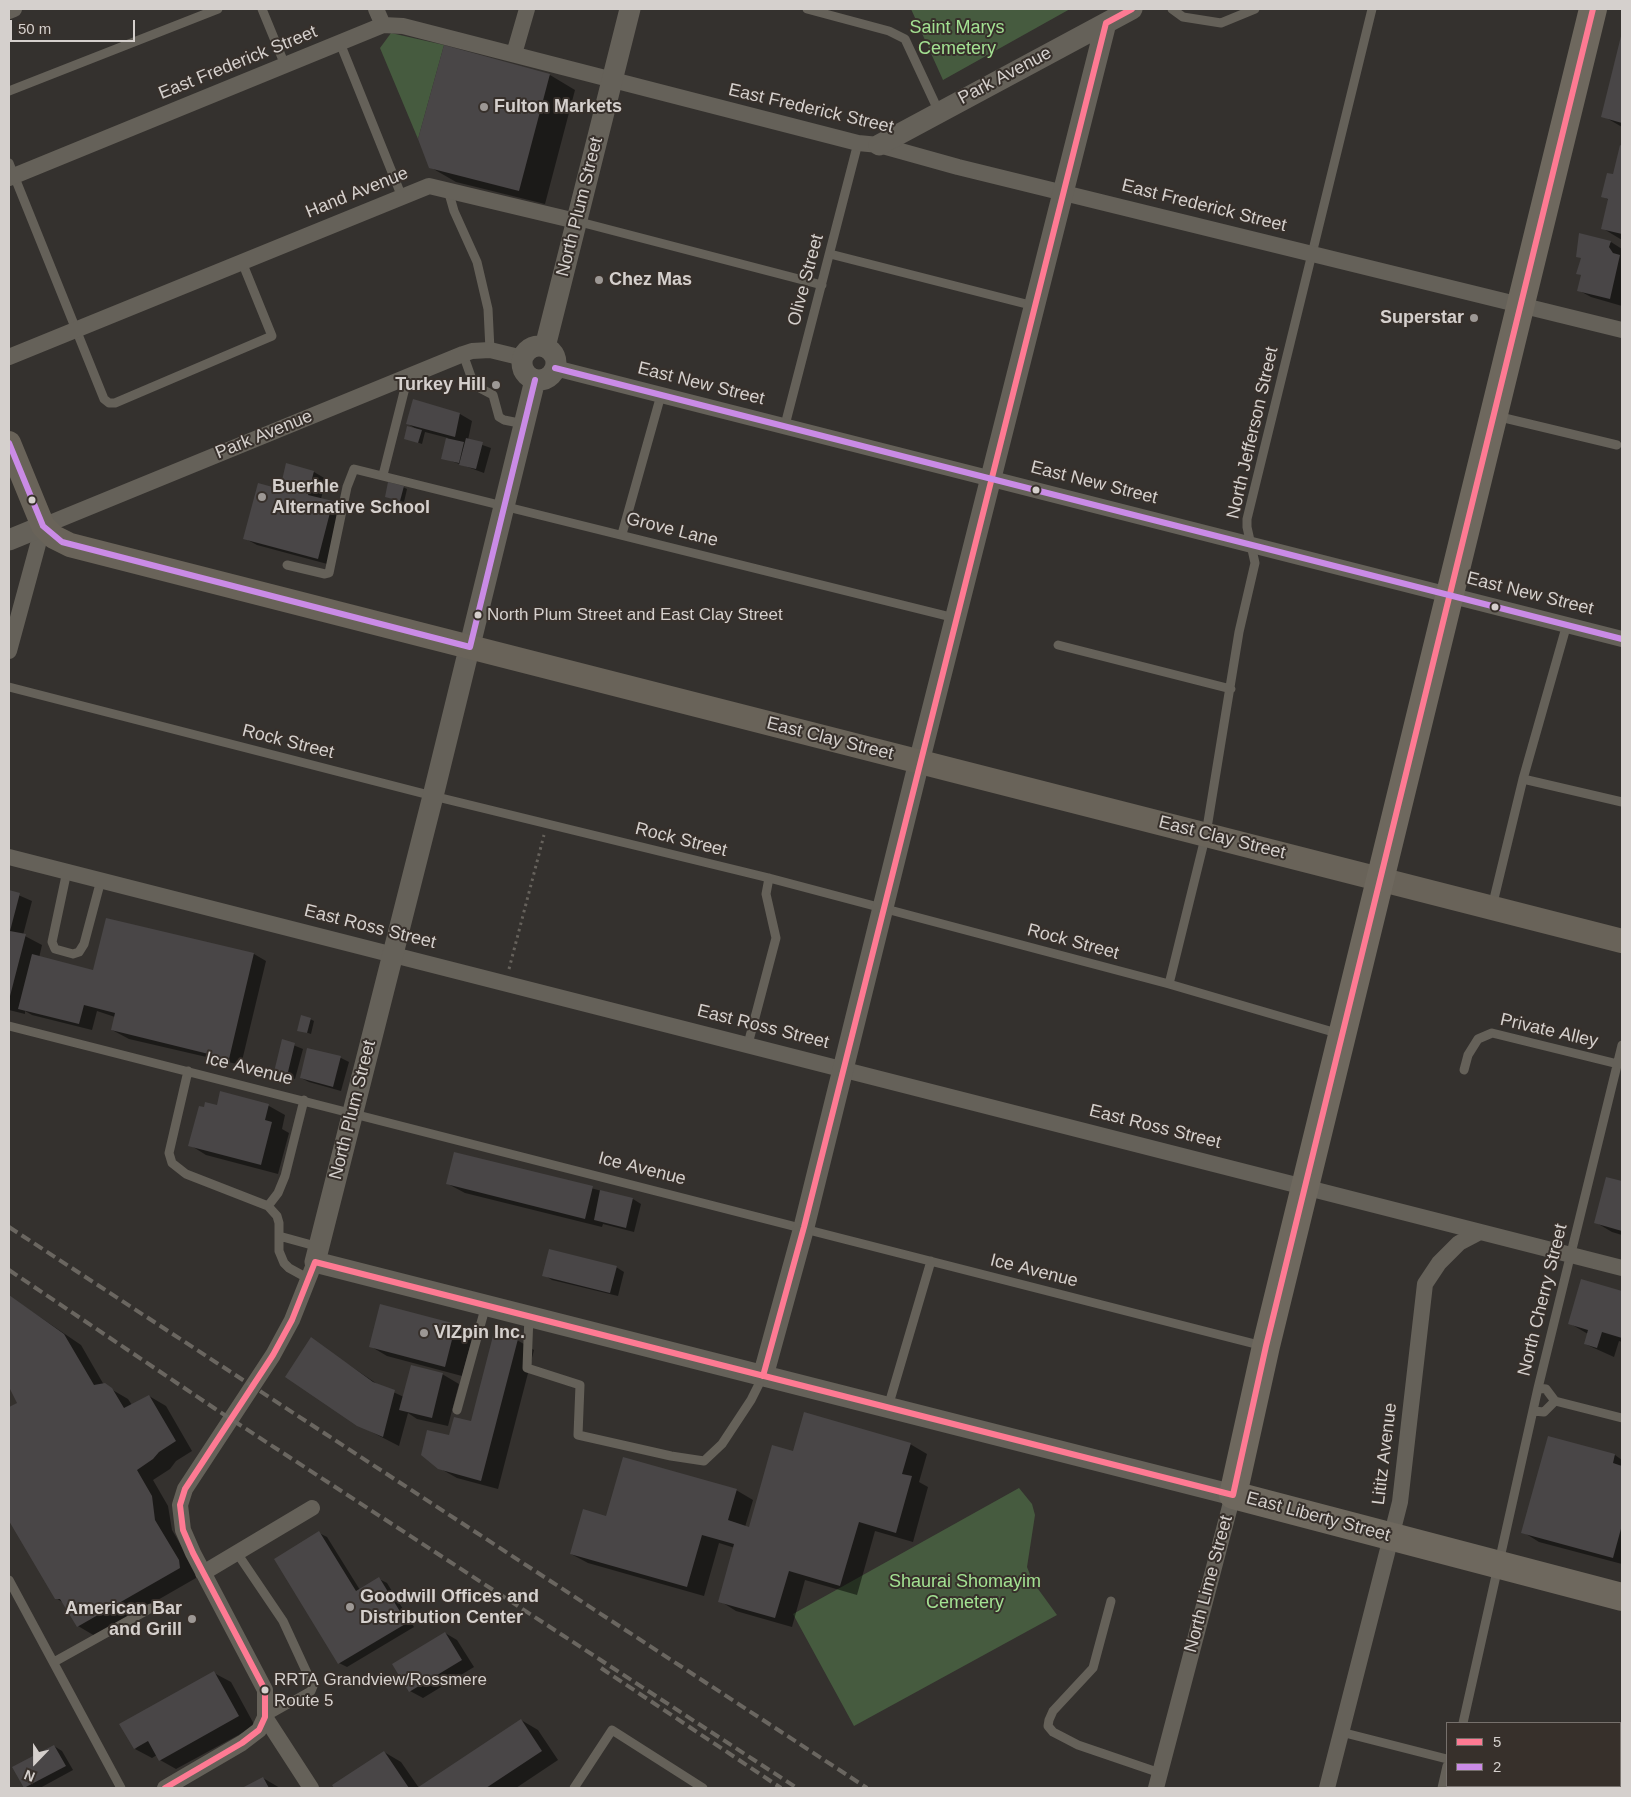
<!DOCTYPE html>
<style>
body{margin:0}
#map{position:relative;width:1631px;height:1797px;overflow:hidden;background:#34312e;font-family:Arial,sans-serif}
canvas{display:block}
.frame{position:absolute;inset:0;border:10px solid #d5d0cd;pointer-events:none}
.legend{position:absolute;left:1446px;top:1722px;width:175px;height:65px;box-sizing:border-box;background:#37302b;border:1px solid #76706c;margin:0;padding:6px 9px;list-style:none;font-size:15px;color:#d5d0cd}
.legend li{display:flex;align-items:center;gap:10px;height:25px}
.legend b{width:25px;border:1px solid #76706c}
.north{position:absolute;left:10px;top:1737px;width:50px;height:50px;-webkit-text-stroke:4px #37302b;paint-order:stroke;rotate:202deg;font-size:14px;font-weight:700;line-height:20px;text-align:center;color:#d5d0cd}
.north::after{content:'';display:block;margin:auto;width:18px;height:22px;background:#d5d0cd;clip-path:polygon(50% 0,100% 100%,50% 72%,0 100%)}
.scale{position:absolute;left:10px;top:20px;width:125px;height:22px;box-sizing:border-box;border:2px solid #d5d0cd;border-top:0;padding-left:6px;font-size:15px;line-height:18px;white-space:nowrap;color:#d5d0cd;-webkit-text-stroke:4px #37302b;paint-order:stroke}
</style>
<div id="map">
<canvas width="1631" height="1797"></canvas>
<div class="frame"></div>
<ul class="legend">
<li><b style="height:6px;background:#fe7a93"></b>5</li>
<li><b style="height:6px;background:#ca8be6"></b>2</li>
</ul>
<div class="north">N</div>
<div class="scale">50 m</div>
</div>
<script>
const context = document.querySelector('canvas').getContext('2d');
context.lineJoin = 'round';
function fill(path, color) { context.fillStyle = color; context.fill(path, 'evenodd'); }
const poly = rows => new Path2D(rows.map(r => 'M' + r).join(''));
function stroke(path, color, width, dash) { context.strokeStyle = color; context.lineWidth = width; context.lineCap = dash ? 'butt' : 'round'; context.setLineDash(dash || []); context.stroke(path); }
function write(font, color, halo, rows, align = 'center') {
  context.font = font + ' Arial,sans-serif'; context.lineWidth = 4; context.setLineDash([]); context.textBaseline = 'middle'; context.strokeStyle = halo; context.fillStyle = color; for (const [text, x, y, turn = 0] of rows) {
    context.save(); context.translate(x, y); context.rotate((+turn || 0) * Math.PI / 180); context.textAlign = isNaN(turn) ? turn : align; if (halo) context.strokeText(text, 0, 0); context.fillText(text, 0, 0); context.restore();
  }
}
const green = poly([
 [911,9,1070,9,943,80],
 [391,33,444,45,418,139,380,48],
 [1019,1488,1032,1504,1035,1515,1027,1567,1033,1582,1057,1615,854,1726,793,1614]
]);
const shadow = poly([
 [1622,34,1622,127,1603,116],
 [550,75,575,90,545,204,456,182,430,167],
 [1621,147,1622,147,1622,240,1602,228,1609,200,1603,197,1614,175],
 [1611,242,1622,249,1622,306,1591,297,1578,290,1582,276,1578,273],
 [413,401,460,414,472,421,468,440,491,448,484,473,443,458,448,438,425,432,422,444,405,438,418,430,408,424],
 [314,472,326,479,321,499,333,502,345,510,331,565,257,545,244,538,280,490],
 [403,487,407,489,404,502,390,498],
 [9,891,32,901,23,935,42,945,39,958,94,971,107,920,254,954,266,961,241,1065,129,1039,112,1030,115,1017,97,1011,92,1030,32,1015,25,1011,25,1014,9,1010],
 [310,1019,314,1021,311,1034,299,1030],
 [283,1041,303,1049,295,1079,275,1072],
 [308,1049,341,1058,349,1062,341,1091,309,1082,301,1078],
 [221,1093,269,1106,285,1115,282,1129,289,1133,278,1174,206,1155,190,1145,218,1106],
 [455,1153,633,1199,641,1204,634,1232,603,1224,602,1227,465,1193,448,1184],
 [1607,1178,1622,1182,1622,1235,1612,1232,1595,1222],
 [616,1267,624,1272,618,1296,552,1280,544,1275],
 [1582,1280,1622,1292,1622,1342,1619,1341,1614,1357,1585,1344,1588,1334,1569,1323],
 [9,1296,81,1345,104,1385,128,1399,132,1405,149,1396,166,1406,192,1451,176,1461,170,1469,153,1480,168,1506,172,1530,196,1571,196,1578,95,1636,78,1626,65,1604,56,1598,9,1519,9,1404,10,1407,18,1403,9,1384],
 [381,1306,456,1326,473,1335,462,1376,387,1356,370,1346],
 [311,1339,380,1386,404,1397,442,1374,459,1384,448,1426,417,1419,408,1413,399,1446,358,1425],
 [517,1340,534,1350,498,1489,457,1478,439,1468,450,1437,472,1423],
 [910,1444,927,1454,919,1482,928,1487,913,1542,875,1531,857,1595,805,1580,792,1627,736,1611,720,1601,735,1548,719,1543,704,1596,588,1563,571,1554,607,1517,736,1490,753,1500,745,1527,750,1528,794,1453],
 [1615,1455,1622,1460,1622,1564,1539,1542,1523,1532],
 [319,1533,327,1537,360,1590,379,1579,387,1583,414,1627,347,1667,339,1663],
 [445,1633,457,1640,474,1667,423,1698,410,1691],
 [214,1673,231,1682,255,1726,176,1769,160,1760,157,1755,152,1758,135,1749],
 [521,1720,538,1730,558,1760,516,1788,419,1788],
 [54,1746,62,1751,73,1770,40,1788,25,1788,14,1768],
 [384,1752,401,1762,419,1788,336,1788,334,1786],
 [263,1778,280,1788,244,1788]
]);
const building = poly([
 [1622,32,1622,123,1601,117],
 [444,45,550,74,519,191,429,168,418,139],
 [1620,145,1622,146,1622,234,1601,229,1608,199,1601,197,1607,173,1613,174],
 [1579,233,1611,241,1609,247,1613,253,1620,255,1610,299,1577,291,1581,275,1576,274,1581,258,1576,257],
 [413,399,460,413,455,437,406,424],
 [407,426,422,430,418,443,404,439],
 [446,438,464,442,459,463,441,459],
 [466,438,483,442,476,469,459,465],
 [286,463,314,471,308,495,333,501,318,559,243,539,258,483,280,489],
 [388,482,404,486,400,501,385,497],
 [9,890,20,893,10,931,26,934,9,1000],
 [106,918,254,953,229,1059,111,1030,115,1013,84,1005,79,1024,18,1009,32,954,93,970],
 [301,1015,311,1018,307,1033,297,1031],
 [282,1039,295,1043,287,1076,274,1072],
 [307,1048,341,1056,333,1087,300,1078],
 [220,1091,269,1104,265,1120,272,1122,261,1165,188,1146,199,1106,204,1107,205,1102,217,1105],
 [454,1152,593,1186,585,1219,446,1184],
 [1606,1177,1622,1181,1622,1231,1594,1223],
 [600,1190,633,1198,626,1228,594,1220],
 [549,1249,617,1266,610,1293,542,1276],
 [1581,1279,1622,1291,1622,1338,1602,1332,1597,1348,1584,1344,1588,1330,1568,1324],
 [9,1295,64,1334,94,1385,105,1383,112,1388,124,1408,149,1395,176,1441,159,1452,153,1459,137,1470,152,1496,155,1520,179,1560,180,1568,77,1627,60,1599,55,1599,9,1521,9,1407,17,1403,9,1387],
 [380,1304,456,1324,445,1367,369,1347],
 [494,1332,518,1339,481,1481,438,1469,421,1455,427,1430,449,1435,454,1417,471,1421],
 [311,1337,373,1382,395,1390,383,1437,357,1426,285,1377],
 [411,1365,443,1373,432,1418,399,1410],
 [804,1412,911,1443,902,1474,912,1476,896,1533,859,1522,840,1586,789,1571,775,1618,718,1602,734,1544,702,1535,687,1587,570,1554,583,1509,606,1516,623,1457,737,1489,728,1520,749,1527,772,1445,793,1451],
 [1548,1436,1615,1454,1613,1463,1622,1466,1622,1525,1613,1558,1521,1533],
 [319,1531,356,1591,379,1577,407,1623,338,1664,274,1559],
 [445,1632,462,1660,409,1692,392,1664],
 [214,1671,239,1716,159,1761,148,1741,134,1749,119,1724],
 [521,1719,542,1751,486,1788,417,1788],
 [54,1745,66,1766,24,1788,12,1767],
 [384,1751,409,1788,334,1788,332,1785],
 [263,1777,269,1788,242,1788]
]);
const path = poly([
 [509,969,544,835]
]);
const service = poly([
 [262,9,285,65],
 [807,9,889,31,905,39,939,112],
 [1172,9,1183,17,1221,23,1255,9],
 [340,43,402,197],
 [9,91,218,9],
 [9,163,104,399,109,403,115,403,272,336,242,262],
 [448,190,454,211,477,262,488,309,490,350],
 [576,221,822,285],
 [830,254,1034,306],
 [463,354,474,385,493,395,499,417,504,420,524,424],
 [1496,416,1617,445],
 [785,425,858,143],
 [383,475,408,376],
 [622,534,661,395],
 [287,565,325,574,329,573,347,487,354,469,955,618],
 [1058,645,1231,689],
 [9,687,433,796,769,878,1169,984,1340,1034],
 [1523,779,1622,802],
 [67,871,52,942,55,949,73,954,79,952,84,944,101,880],
 [1492,907,1523,779,1567,624],
 [1169,984,1206,834,1239,632,1255,563,1247,527,1247,519,1372,9],
 [9,1026,1263,1346],
 [748,1044,776,938,766,894,769,878],
 [1464,1070,1468,1055,1478,1039,1492,1033,1618,1064],
 [188,1071,169,1153,172,1163,186,1174,268,1206,277,1216,279,1223,279,1251,284,1263,289,1268,309,1279],
 [268,1206,278,1193,285,1176,304,1100],
 [279,1236,319,1247],
 [529,1315,527,1368,580,1385,578,1435,671,1456,704,1461,722,1444,751,1400,763,1376],
 [1538,1388,1546,1389,1555,1401,1622,1418],
 [888,1407,931,1261],
 [457,1410,486,1305],
 [1533,1411,1544,1412,1555,1401],
 [237,1553,283,1621,313,1686,311,1691,265,1717],
 [9,1580,121,1788],
 [1111,1601,1093,1668,1053,1711,1049,1720,1048,1726,1053,1732,1078,1745,1160,1773],
 [54,1662,151,1608],
 [1463,1723,1538,1388,1622,1045],
 [1341,1732,1447,1759],
 [1620,1761,1622,1762],
 [1542,1786,1551,1788],
 [574,1788,612,1730,703,1788],
 [1442,1788,1447,1766],
 [1521,1788,1521,1786]
]);
const minor = poly([
 [376,9,383,25],
 [9,11,14,9],
 [514,54,527,9],
 [9,178,383,25,403,26,858,143,879,145,958,167,1622,330],
 [9,357,429,186,576,221],
 [555,368,1622,639],
 [9,651,43,526,463,354,472,351,490,350,523,358],
 [9,857,1622,1268],
 [203,1573,312,1508],
 [265,1717,311,1788],
 [165,1788,242,1743,259,1730,265,1717,265,1690,193,1553,183,1530,180,1505,185,1489,273,1355,292,1320,315,1262],
 [1156,1788,1233,1495],
 [1327,1788,1400,1502,1425,1284,1439,1263,1459,1243,1480,1232]
]);
const tertiary = poly([
 [879,145,1132,9],
 '522 363a17 17 0 1 1 34 0a17 17 0 1 1-34 0Z',
 [545,347,630,9],
 [535,380,433,796,315,1262,1233,1495],
 [9,540,43,526],
 [763,1376,804,1227,919,762,1106,23]
]);
const secondary = poly([
 [9,443,43,526,54,537,70,545,1622,941]
]);
const trunk = poly([
 [1593,9,1266,1346,1233,1495,1622,1597]
]);
const rail = poly([
 [9,1227,867,1788],
 [9,1270,214,1408,797,1788],
 [601,1668,781,1788]
]);
const bus1 = poly([
 [763,1376,804,1227,1106,23,1132,9],
 [165,1788,242,1743,259,1730,265,1717,265,1690,193,1553,183,1530,180,1505,185,1489,273,1355,292,1320,315,1262,1233,1495,1266,1346,1593,9]
]);
const bus2 = poly([
 [555,368,1622,639],
 [9,443,43,526,62,542,470,647],
 [470,647,535,380]
]);
const markers = [
 [484,107,5,"#9d9895"],
 [599,280,5,"#9d9895"],
 [1474,318,5,"#9d9895"],
 [496,385,5,"#9d9895"],
 [1036,490,4.5,"#d5d0cd"],
 [262,497,5,"#9d9895"],
 [32,500,4.5,"#d5d0cd"],
 [1495,607,4.5,"#d5d0cd"],
 [478,615,4.5,"#d5d0cd"],
 [424,1333,5,"#9d9895"],
 [350,1607,5,"#9d9895"],
 [192,1619,5,"#9d9895"],
 [265,1690,4.5,"#d5d0cd"]
];
const busNames = [
 ["North Plum Street and East Clay Street",487,615],
 ["RRTA Grandview/Rossmere",274,1680],
 ["Route 5",274,1701]
];
const parkNames = [
 ["Saint Marys",957,28],
 ["Cemetery",957,49],
 ["Shaurai Shomayim",965,1582],
 ["Cemetery",965,1603]
];
const streetNames = [
 ["East Frederick Street",238,63,-22],
 ["Park Avenue",1005,76,-28],
 ["East Frederick Street",811,109,13],
 ["Hand Avenue",357,193,-22],
 ["East Frederick Street",1204,206,14],
 ["North Plum Street",580,207,-76],
 ["Olive Street",806,280,-75],
 ["East New Street",701,384,14],
 ["North Jefferson Street",1253,433,-77],
 ["Park Avenue",264,435,-22],
 ["East New Street",1094,483,14],
 ["Grove Lane",672,530,14],
 ["East New Street",1530,594,14],
 ["East Clay Street",830,739,14],
 ["Rock Street",288,742,14],
 ["East Clay Street",1222,838,14],
 ["Rock Street",681,840,14],
 ["East Ross Street",370,927,14],
 ["Rock Street",1073,942,15],
 ["East Ross Street",763,1027,14],
 ["Private Alley",1549,1031,13],
 ["Ice Avenue",249,1069,14],
 ["North Plum Street",353,1110,-76],
 ["East Ross Street",1155,1127,14],
 ["Ice Avenue",642,1169,14],
 ["Ice Avenue",1034,1271,14],
 ["North Cherry Street",1543,1300,-76],
 ["Lititz Avenue",1385,1454,-83],
 ["East Liberty Street",1318,1517,15],
 ["North Lime Street",1209,1584,-75]
];
const poiNames = [
 ["Fulton Markets",494,107],
 ["Chez Mas",609,280],
 ["Superstar",1464,318,"right"],
 ["Turkey Hill",486,385,"right"],
 ["Buerhle",272,487],
 ["Alternative School",272,508],
 ["VIZpin Inc.",434,1333],
 ["Goodwill Offices and",360,1597],
 ["Distribution Center",360,1618],
 ["American Bar",182,1609,"right"],
 ["and Grill",182,1630,"right"]
];
fill(green, '#465b3f');
fill(shadow, '#0007');
fill(building, '#494647');
stroke(path, '#66625c', 3, [2.5, 4]);
stroke(service, '#656159', 9);
stroke(minor, '#656159', 16);
stroke(tertiary, '#656159', 21);
stroke(secondary, '#696359', 24);
stroke(trunk, '#6e685e', 28);
stroke(rail, '#6a6660', 4, [10, 5]);
stroke(bus1, '#fe7a93', 6);
stroke(bus2, '#ca8be6', 6);
for (const [x, y, r, color] of markers) { const dot = new Path2D(); dot.arc(x, y, r, 0, 2 * Math.PI); context.fillStyle = color; context.fill(dot); stroke(dot, '#37302b', 2); }
write('17px', '#d5d0cd', '#37302b', busNames, 'left');
write('18px', '#a3e192', '#37302b', parkNames);
write('18px', '#d5d0cd', '#37302b', streetNames);
write('bold 18px', '#d5d0cd', '#37302b', poiNames, 'left');
</script>
